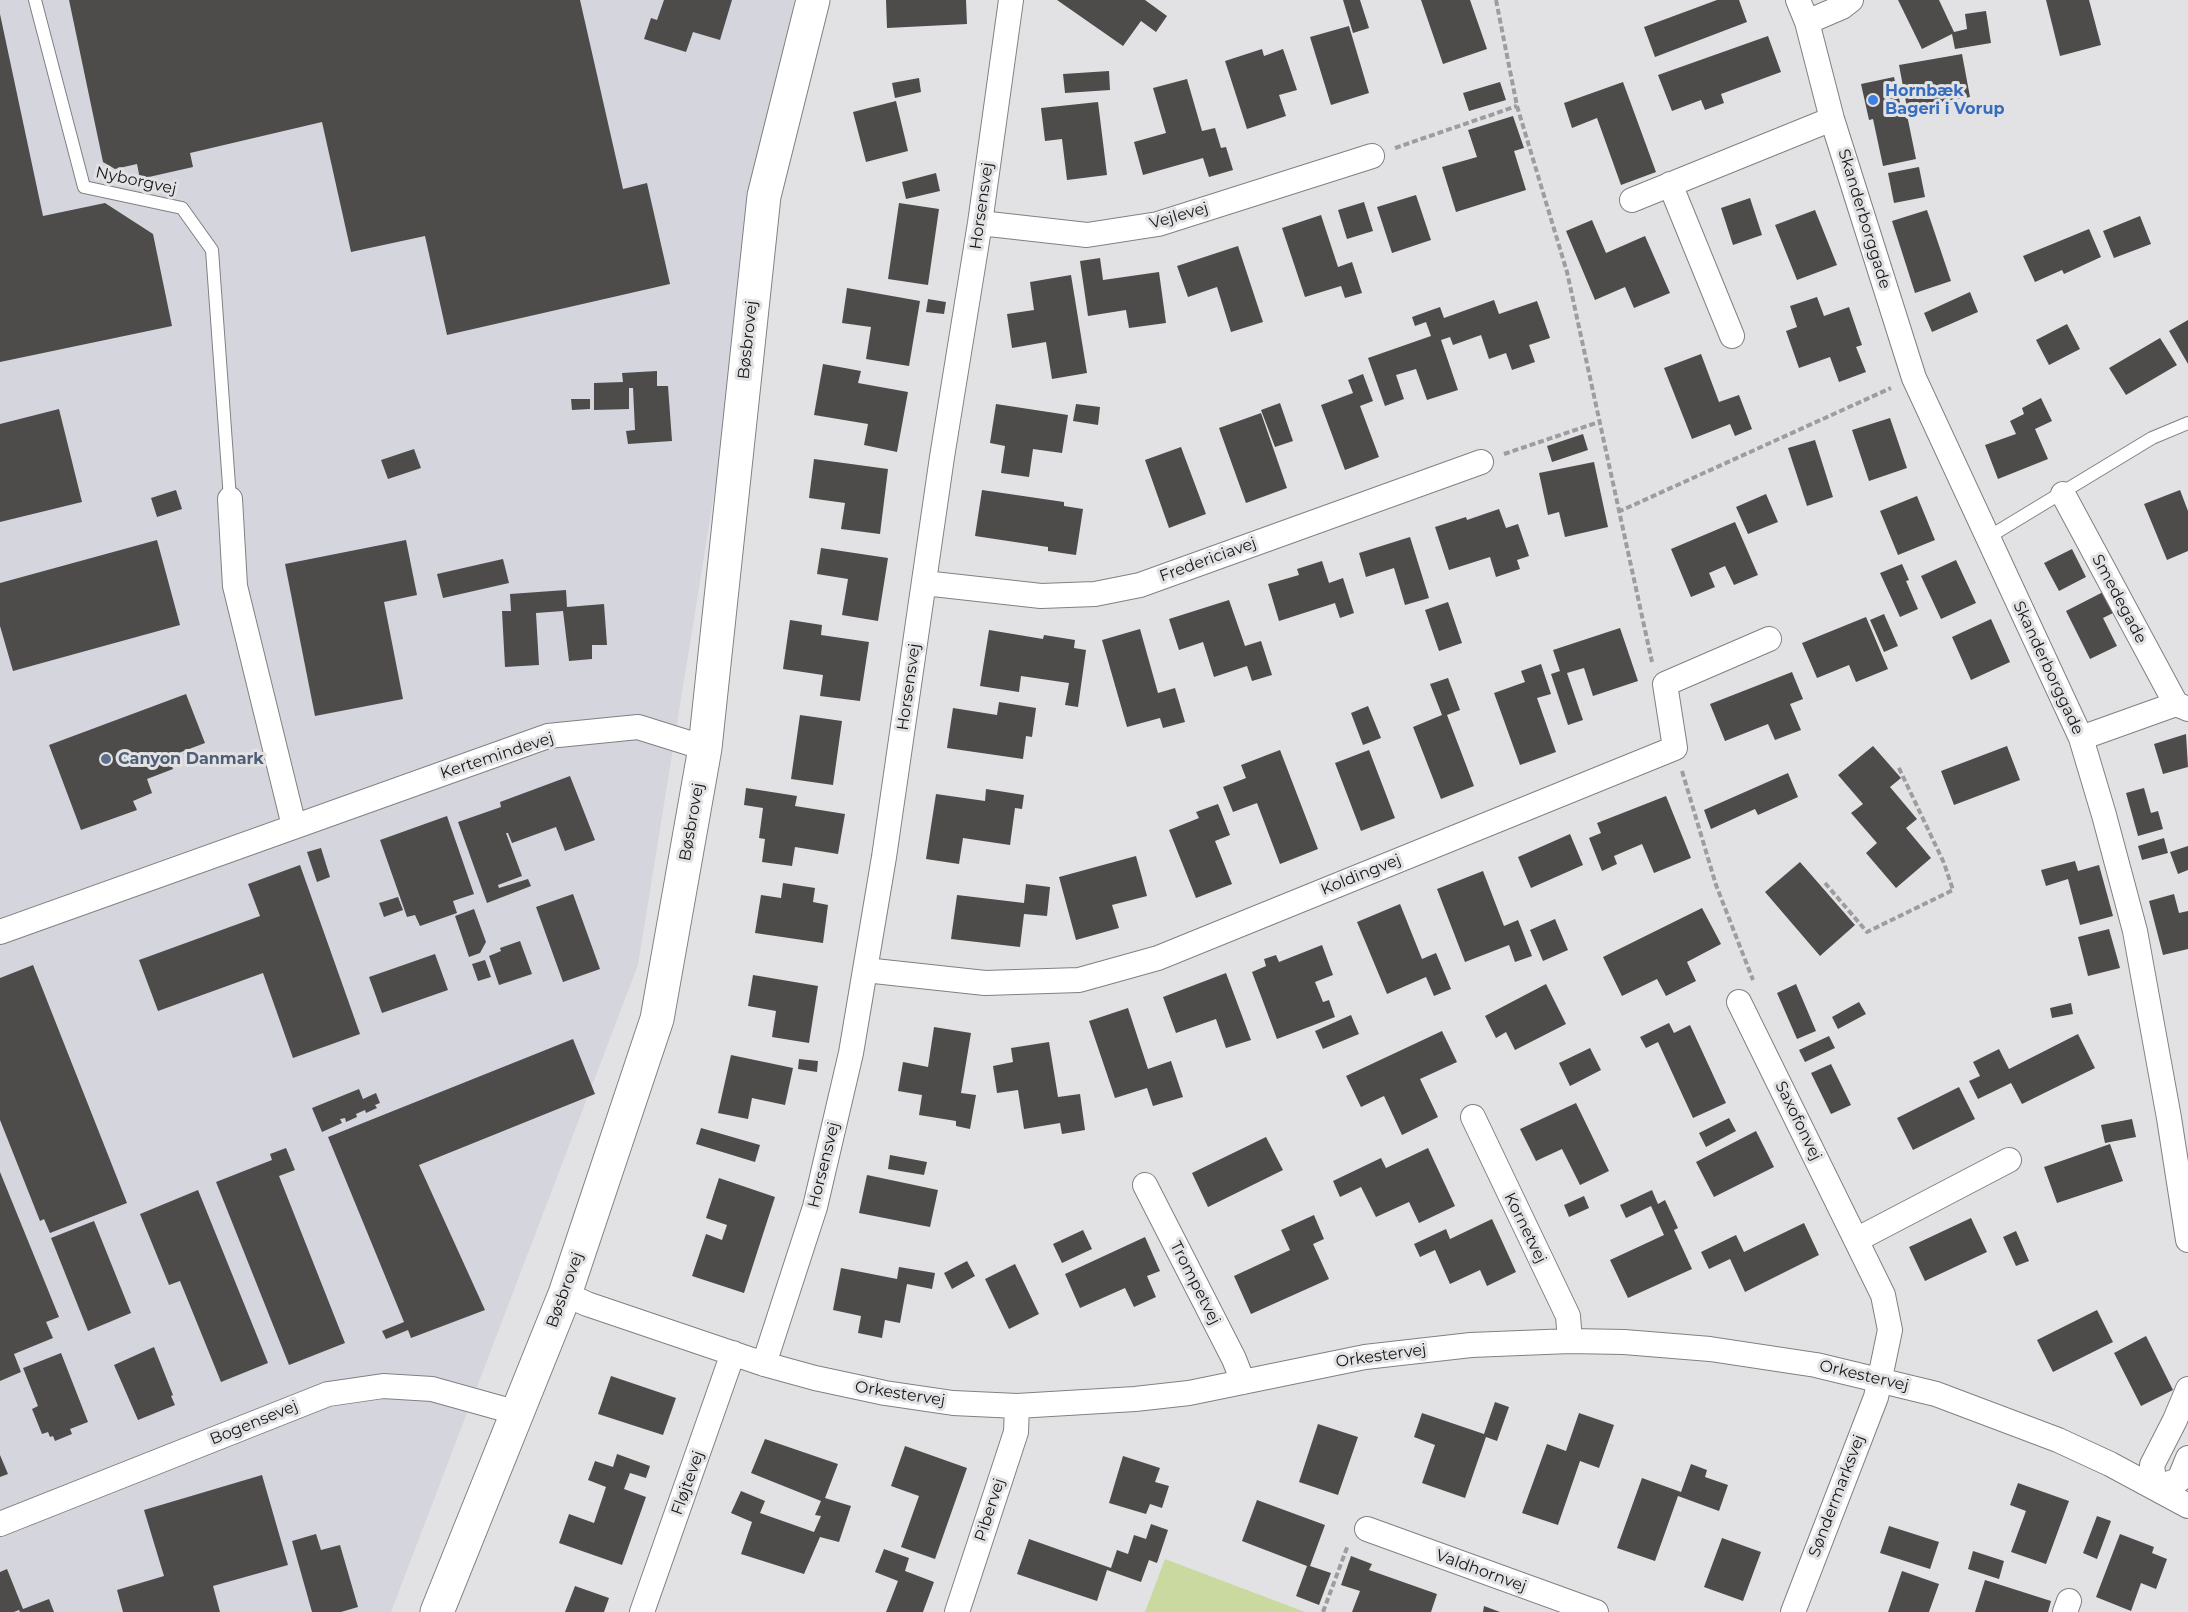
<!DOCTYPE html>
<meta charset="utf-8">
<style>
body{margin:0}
canvas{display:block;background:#e2e2e4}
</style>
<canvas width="2188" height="1612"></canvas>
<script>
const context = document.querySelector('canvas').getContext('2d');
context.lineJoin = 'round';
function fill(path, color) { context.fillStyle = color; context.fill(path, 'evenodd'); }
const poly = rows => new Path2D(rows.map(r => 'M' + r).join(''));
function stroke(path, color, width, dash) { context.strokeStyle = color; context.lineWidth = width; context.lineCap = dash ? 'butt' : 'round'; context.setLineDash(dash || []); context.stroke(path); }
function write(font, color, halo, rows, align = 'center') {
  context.font = font + ' Montserrat,sans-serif'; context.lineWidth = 6; context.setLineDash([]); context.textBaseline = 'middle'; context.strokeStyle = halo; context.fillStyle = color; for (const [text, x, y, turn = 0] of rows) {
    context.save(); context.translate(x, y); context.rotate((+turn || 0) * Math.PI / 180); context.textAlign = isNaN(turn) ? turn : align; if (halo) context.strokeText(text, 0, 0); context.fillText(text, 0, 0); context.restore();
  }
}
const built = poly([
 [0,0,794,0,638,965,391,1612,0,1612]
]);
const green = poly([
 [1165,1559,1305,1612,1145,1612]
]);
const building = poly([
 [69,0,580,0,623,189,647,183,670,284,447,335,425,236,351,252,322,122,190,153,193,167,140,179,137,164,115,169,103,162],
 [664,0,732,0,720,40,693,32,686,52,644,39,651,18,657,20],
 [886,0,966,0,967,24,887,28],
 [1057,0,1145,0,1167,16,1156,32,1141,21,1123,46],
 [1343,0,1360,0,1369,28,1353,33],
 [1421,0,1470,0,1487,49,1443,64],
 [1717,0,1739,0,1747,22,1655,57,1644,27],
 [1898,0,1939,0,1954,32,1967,29,1965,14,1986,11,1991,43,1955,49,1952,34,1922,49],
 [2046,0,2089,0,2101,45,2060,56],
 [0,14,43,216,105,203,153,234,172,326,0,362],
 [1349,26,1369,93,1331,105,1310,37],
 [1768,36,1781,72,1721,94,1724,103,1705,110,1701,100,1672,111,1658,75],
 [1262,49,1264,56,1283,49,1297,90,1279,95,1286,116,1247,129,1225,61],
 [1962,54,1970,97,1907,108,1899,65],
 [1109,71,1110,90,1065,93,1063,74],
 [1894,77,1902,111,1906,110,1916,159,1883,166,1873,119,1869,120,1861,84],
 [919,78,921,92,895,98,892,83],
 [1187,79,1202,131,1215,128,1221,148,1226,147,1233,170,1209,177,1203,158,1143,175,1134,142,1166,133,1153,88],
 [1500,82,1506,100,1469,111,1463,93],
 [1623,82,1656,172,1621,185,1597,118,1572,128,1564,103],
 [896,101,908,151,866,162,853,112],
 [1098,102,1107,175,1067,180,1062,139,1045,141,1041,108],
 [1513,116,1524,148,1514,151,1526,190,1456,212,1442,167,1477,157,1468,130],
 [1919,167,1925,197,1894,203,1888,173],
 [936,173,940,191,906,199,902,182],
 [1416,195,1431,240,1392,253,1377,207],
 [1750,198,1762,235,1733,245,1721,208],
 [1364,202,1373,231,1347,239,1338,210],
 [899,203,939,209,928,285,888,279],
 [1815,210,1837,265,1797,280,1775,225],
 [1927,210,1951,281,1915,293,1892,221],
 [1321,215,1338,267,1352,262,1362,293,1345,298,1341,286,1305,297,1282,228],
 [2140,216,2151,244,2114,258,2103,231],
 [1592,220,1606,253,1645,236,1670,293,1634,308,1625,287,1595,300,1566,231],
 [2089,229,2101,257,2064,274,2062,270,2035,282,2023,256],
 [1238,246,1263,322,1231,332,1217,287,1188,297,1177,266],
 [1100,258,1103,280,1159,272,1166,323,1129,328,1126,310,1088,316,1080,261],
 [1071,275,1087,373,1052,379,1046,342,1012,348,1007,314,1034,310,1030,282],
 [847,288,920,301,909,366,866,359,871,327,842,323],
 [1970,292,1978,312,1932,332,1924,313],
 [1817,297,1824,316,1849,307,1862,345,1856,347,1866,372,1839,382,1830,357,1799,368,1786,331,1797,327,1790,306],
 [928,299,946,302,944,314,926,312],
 [1494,300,1499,314,1537,301,1550,338,1529,345,1535,362,1512,370,1506,353,1489,359,1481,335,1453,345,1450,337,1441,340,1458,390,1427,400,1416,369,1396,375,1404,399,1385,406,1368,358,1431,336,1426,322,1415,326,1412,317,1440,307,1444,318],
 [2188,320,2188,364,2169,331],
 [2067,324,2080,349,2049,365,2036,340],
 [2160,338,2177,365,2126,395,2109,368],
 [1701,354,1719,402,1739,395,1752,429,1735,436,1730,424,1692,439,1664,368],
 [823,364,861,371,858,383,908,392,897,452,864,445,868,424,814,415],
 [657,371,657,386,668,386,672,441,628,444,626,431,635,430,633,388,629,388,629,409,594,410,594,383,623,382,622,373],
 [1363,374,1373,401,1360,406,1379,457,1345,470,1321,405,1353,393,1348,380],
 [2041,398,2052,421,2035,429,2048,459,1998,479,1985,445,2016,434,2010,421,2024,414,2022,408],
 [571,399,590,399,590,409,572,410],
 [1280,403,1293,441,1275,447,1261,410],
 [996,404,1068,415,1062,453,1033,449,1029,477,1001,473,1005,446,990,443],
 [1076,404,1100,407,1098,425,1073,421],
 [59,409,82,502,0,522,0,424],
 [1261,413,1287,488,1246,503,1219,428],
 [1890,418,1907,468,1869,481,1852,430],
 [1583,434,1588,450,1552,462,1547,446],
 [1815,440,1833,497,1807,506,1788,448],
 [1181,447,1206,514,1169,528,1145,460],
 [414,449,421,468,388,479,381,460],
 [814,459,888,469,880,534,841,529,845,503,809,498],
 [1594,462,1608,527,1565,537,1559,512,1548,515,1539,473],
 [176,490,182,509,157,517,151,498],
 [982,490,1064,502,1064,506,1083,509,1076,555,1048,551,1048,547,975,536],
 [2180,490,2188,511,2188,551,2167,560,2144,504],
 [1766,494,1778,522,1748,534,1736,507],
 [1917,496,1935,540,1898,555,1880,511],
 [1499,509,1506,528,1518,524,1529,556,1517,560,1520,569,1496,577,1490,557,1449,570,1435,527,1466,517,1467,520],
 [1735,522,1758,575,1734,585,1725,566,1709,573,1715,587,1691,597,1671,549],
 [1410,537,1429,598,1405,605,1394,568,1366,577,1359,553],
 [157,540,180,625,13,671,0,626,0,583],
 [406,540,417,595,384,602,403,699,315,716,285,564],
 [821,548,888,558,878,621,842,615,848,579,817,574],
 [2072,549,2086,577,2059,591,2044,563],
 [503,559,509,583,443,598,437,574],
 [1956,560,1976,603,1941,619,1921,576],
 [1322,561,1329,583,1343,578,1354,613,1340,618,1335,603,1279,621,1268,584,1299,575,1297,569],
 [1902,564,1909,580,1906,581,1918,609,1900,617,1880,573],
 [566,590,567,607,604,604,607,645,592,645,592,659,569,661,563,611,536,613,539,665,505,667,502,611,511,611,510,594],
 [2107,590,2117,611,2103,618,2117,646,2090,659,2066,611],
 [1229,600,1245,646,1261,641,1272,675,1252,681,1247,666,1214,677,1203,642,1179,650,1169,619],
 [1448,602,1462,643,1439,651,1425,610],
 [1884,614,1898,646,1884,652,1870,620],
 [1866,617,1888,669,1856,682,1849,665,1817,678,1802,643],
 [1991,619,2010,662,1971,680,1952,637],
 [790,620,822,625,821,635,869,642,860,701,820,696,823,675,783,669],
 [1620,628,1638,681,1593,696,1584,668,1567,673,1583,720,1568,725,1551,674,1560,671,1553,650],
 [1140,629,1158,693,1175,688,1185,722,1163,728,1160,718,1127,727,1102,640],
 [989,630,1043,639,1044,635,1075,640,1074,648,1086,650,1078,707,1065,705,1069,683,1021,676,1019,692,980,686],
 [1541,664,1551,694,1537,698,1556,752,1520,765,1494,693,1525,682,1521,671],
 [1792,672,1803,699,1790,704,1801,730,1775,740,1768,724,1725,741,1710,704],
 [1448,678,1460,710,1447,715,1474,786,1441,799,1413,727,1442,715,1430,684],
 [186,694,205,743,168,757,173,769,147,779,152,793,133,801,137,810,81,830,49,745],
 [999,702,1036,708,1032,737,1026,736,1023,759,947,748,953,708,997,715],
 [1368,706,1381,738,1363,745,1351,713],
 [800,715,842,721,833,785,791,779],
 [2186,734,2188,767,2163,774,2154,744],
 [1873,746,1901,778,1890,787,1917,819,1906,828,1931,858,1896,888,1866,853,1877,843,1851,813,1863,804,1838,775],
 [2007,746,2020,780,1954,805,1941,771],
 [1280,750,1318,849,1280,864,1257,803,1233,812,1223,787,1246,778,1241,765],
 [1369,750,1395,818,1361,831,1335,763],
 [1788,773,1798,797,1758,815,1755,809,1711,829,1704,810],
 [570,776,595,840,565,851,556,827,512,843,508,833,506,833,522,876,498,885,499,888,528,879,531,886,487,903,458,822,501,807,500,802],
 [746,788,797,796,795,806,845,814,838,854,795,847,792,866,762,862,765,839,759,838,763,808,744,805],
 [2144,788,2151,813,2158,811,2163,829,2138,836,2126,793],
 [986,789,1024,795,1022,809,1015,808,1010,845,963,838,959,864,926,859,936,794,985,801],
 [1666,796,1691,858,1654,873,1642,844,1614,856,1617,864,1602,871,1589,838,1601,833,1597,823],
 [1218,804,1230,835,1215,841,1232,884,1196,898,1169,830,1199,818,1196,812],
 [447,816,474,894,453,901,457,913,420,926,415,915,407,917,380,840],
 [1570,834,1583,865,1531,888,1518,857],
 [2164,838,2168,853,2142,860,2138,846],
 [2188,846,2188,870,2178,874,2170,852],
 [321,848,330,877,317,882,307,852],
 [1136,856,1147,896,1112,905,1119,928,1076,940,1059,877],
 [2075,861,2078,871,2099,865,2113,916,2080,925,2068,879,2046,886,2041,870],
 [1800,862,1855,925,1820,956,1765,892],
 [300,865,360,1034,293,1058,263,973,158,1011,139,960,260,916,248,884],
 [1483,871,1504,926,1518,920,1532,956,1515,962,1509,945,1465,962,1437,889],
 [783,883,815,888,813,902,828,905,823,943,755,933,761,895,781,898],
 [1026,884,1050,887,1047,916,1024,914,1020,947,951,939,957,895,1024,903],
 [573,894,600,969,563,982,536,907],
 [2174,894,2179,913,2188,911,2188,949,2163,955,2149,901],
 [398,897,403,910,384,917,379,903],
 [1400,904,1422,959,1436,953,1451,989,1434,996,1426,977,1387,994,1357,922],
 [1702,908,1721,944,1687,962,1696,981,1666,996,1657,979,1622,996,1603,957],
 [474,909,486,942,480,953,469,957,455,916],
 [1555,919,1568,950,1543,961,1530,930],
 [2109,929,2120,968,2088,976,2078,937],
 [520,941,532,974,499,985,489,956,501,951,500,948],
 [1322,945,1333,975,1315,982,1323,1002,1329,1000,1335,1017,1277,1039,1252,972,1266,966,1264,959,1276,955,1279,962],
 [435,954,448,990,382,1013,369,977],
 [485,960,491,977,478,981,472,964],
 [33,965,127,1203,50,1233,44,1219,40,1221,0,1120,0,978],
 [1226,973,1251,1040,1226,1048,1216,1019,1176,1033,1163,997],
 [753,975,818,986,809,1043,772,1037,776,1011,748,1006],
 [1546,984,1566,1024,1515,1050,1506,1032,1496,1038,1485,1016],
 [1796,984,1816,1031,1797,1039,1777,993],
 [1859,1002,1866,1014,1838,1029,1832,1017],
 [2071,1003,2073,1014,2052,1018,2050,1008],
 [1128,1008,1148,1069,1171,1061,1183,1097,1153,1106,1147,1088,1115,1098,1089,1021],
 [1351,1015,1359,1034,1323,1049,1315,1031],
 [1669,1023,1674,1033,1690,1025,1726,1103,1693,1118,1658,1042,1646,1048,1640,1037],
 [934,1027,971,1033,961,1093,976,1095,970,1129,956,1126,956,1121,919,1115,922,1095,898,1091,903,1062,928,1067],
 [1442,1031,1457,1062,1420,1079,1438,1117,1402,1135,1384,1096,1361,1107,1346,1076],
 [2078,1034,2095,1068,2022,1104,2011,1083,1978,1099,1969,1081,1980,1076,1973,1062,1999,1049,2009,1069],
 [1829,1036,1835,1048,1805,1062,1799,1050],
 [573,1039,595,1094,419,1165,485,1310,411,1338,408,1330,386,1339,382,1331,404,1322,328,1137],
 [1049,1042,1058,1097,1080,1094,1085,1130,1062,1134,1060,1123,1024,1129,1018,1090,997,1093,993,1066,1013,1062,1011,1048],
 [1590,1048,1601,1070,1570,1086,1559,1063],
 [731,1055,793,1068,785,1105,752,1098,748,1119,718,1113],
 [799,1059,818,1061,817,1072,798,1069],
 [1831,1064,1851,1105,1831,1114,1811,1073],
 [1959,1087,1975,1119,1913,1150,1897,1118],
 [359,1089,363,1099,376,1093,380,1103,375,1105,377,1108,366,1113,365,1110,356,1114,357,1117,346,1122,345,1118,340,1119,342,1123,322,1132,312,1108],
 [1576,1103,1609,1171,1580,1185,1562,1149,1536,1161,1520,1129],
 [1729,1118,1736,1131,1706,1147,1699,1133],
 [2132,1119,2136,1137,2105,1143,2101,1125],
 [701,1128,760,1145,755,1162,696,1144],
 [1756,1131,1774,1167,1714,1197,1696,1162],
 [1266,1137,1283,1170,1208,1207,1192,1173],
 [2110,1144,2123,1181,2057,1203,2044,1167],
 [286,1148,295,1170,279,1176,345,1343,289,1365,216,1182,272,1160,270,1154],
 [1428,1148,1455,1206,1419,1223,1409,1202,1376,1217,1361,1187,1340,1197,1333,1181,1381,1158,1386,1168],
 [890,1155,927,1162,924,1175,888,1169],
 [0,1172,59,1317,46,1322,53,1338,14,1354,21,1372,0,1381],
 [867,1175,938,1190,930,1227,859,1213],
 [719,1178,775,1197,744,1293,692,1276,706,1234,722,1240,727,1225,706,1218],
 [198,1190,268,1363,221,1382,180,1281,169,1285,140,1214],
 [1652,1190,1658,1204,1665,1200,1678,1228,1674,1230,1692,1269,1628,1298,1610,1260,1664,1235,1651,1206,1626,1218,1620,1205],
 [1584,1196,1589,1208,1569,1217,1564,1205],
 [1314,1215,1324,1239,1313,1244,1329,1279,1251,1314,1234,1276,1290,1250,1281,1230],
 [1971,1218,1987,1252,1925,1281,1909,1247],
 [1492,1219,1516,1272,1487,1286,1480,1270,1450,1284,1435,1250,1420,1257,1414,1244,1446,1229,1450,1239],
 [94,1221,131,1313,88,1331,51,1238],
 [1804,1223,1819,1255,1745,1292,1730,1259,1709,1269,1701,1252,1736,1235,1744,1252],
 [1083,1230,1092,1249,1062,1263,1053,1244],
 [2016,1231,2029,1261,2016,1266,2003,1237],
 [1145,1237,1160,1271,1147,1276,1156,1297,1134,1307,1125,1288,1080,1308,1065,1274],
 [967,1261,975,1276,952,1289,944,1273],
 [1015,1264,1039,1314,1009,1329,985,1279],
 [899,1267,935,1273,932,1289,907,1284,900,1323,885,1320,882,1338,858,1333,861,1316,833,1310,841,1268,897,1279],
 [2097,1310,2113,1342,2053,1372,2037,1340],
 [2146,1336,2173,1390,2141,1406,2114,1353],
 [154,1347,173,1395,171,1396,175,1405,138,1420,114,1365],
 [61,1353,88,1422,70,1429,72,1434,55,1441,53,1436,50,1437,48,1432,42,1434,32,1409,38,1406,23,1368],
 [611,1376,676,1398,663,1435,598,1414],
 [1495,1402,1509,1407,1497,1441,1486,1437,1465,1498,1422,1483,1435,1445,1414,1437,1422,1413,1484,1434],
 [1579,1413,1614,1425,1599,1468,1580,1461,1558,1525,1522,1513,1547,1444,1566,1451],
 [1318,1424,1358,1437,1338,1495,1299,1482],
 [765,1439,838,1464,825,1498,851,1506,839,1542,820,1537,804,1574,741,1554,752,1522,731,1513,741,1491,765,1501,760,1513,814,1532,821,1516,815,1515,821,1501,751,1473],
 [905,1446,967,1468,935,1559,901,1547,919,1496,891,1486],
 [617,1454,650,1466,646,1478,630,1473,624,1489,646,1497,622,1565,559,1543,569,1514,594,1523,606,1487,588,1480,595,1461,613,1467],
 [0,1455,8,1474,0,1477],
 [1123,1456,1160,1468,1155,1482,1169,1486,1162,1508,1150,1504,1146,1514,1109,1503],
 [1691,1464,1707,1470,1705,1477,1728,1485,1719,1511,1678,1496,1655,1561,1617,1548,1642,1478,1681,1492],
 [262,1475,288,1565,213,1586,220,1612,123,1612,117,1590,164,1576,144,1510],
 [2018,1483,2069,1501,2046,1564,2011,1552,2026,1511,2010,1505],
 [1257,1500,1325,1525,1310,1566,1331,1573,1319,1605,1296,1596,1307,1566,1242,1541],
 [2097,1516,2111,1521,2097,1559,2083,1553],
 [1151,1524,1168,1530,1157,1563,1149,1560,1141,1582,1107,1570,1097,1601,1017,1574,1029,1539,1111,1568,1117,1550,1128,1554,1134,1535,1146,1539],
 [1889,1526,1939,1542,1930,1569,1880,1553],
 [316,1534,321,1550,340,1545,358,1607,341,1612,312,1612,292,1541],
 [2120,1534,2154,1547,2152,1553,2167,1559,2156,1589,2141,1583,2131,1611,2096,1597],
 [1722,1538,1761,1552,1743,1601,1704,1587],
 [884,1549,909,1558,905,1571,934,1582,923,1612,886,1612,898,1581,875,1572],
 [1973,1551,2004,1561,1999,1579,1968,1569],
 [1351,1556,1372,1564,1369,1570,1437,1594,1431,1612,1352,1612,1360,1591,1341,1585],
 [7,1569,23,1609,49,1599,54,1612,20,1612,19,1610,14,1612,0,1612,0,1572],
 [1902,1571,1939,1584,1929,1612,1888,1612],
 [1985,1580,2051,1601,2048,1612,1975,1612],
 [575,1586,609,1598,604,1612,565,1612],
 [1484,1606,1500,1612,1483,1612]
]);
const path = poly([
 [1496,0,1517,106,1567,272,1652,662],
 [1395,148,1517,106],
 [1504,454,1599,422],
 [1618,512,1891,388],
 [1682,771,1716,885,1753,980],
 [1825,883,1867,932,1953,890,1944,863,1898,766],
 [1323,1612,1348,1545]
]);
const lane = poly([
 [35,0,84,187,182,208,212,250,230,499],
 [1987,538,2152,438,2188,423]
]);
const street = poly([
 [1798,0,1807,22,1832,119,1914,378,2081,738,2104,815,2135,931,2169,1118,2188,1240],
 [1807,22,1842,7,1851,0],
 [1670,184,1732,336],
 [1632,200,1832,119],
 [980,223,1087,235,1158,224,1372,156],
 [2063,494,2176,704,2188,709],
 [230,499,235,586,294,826],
 [924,583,1041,596,1095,594,1140,585,1481,462],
 [2081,738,2176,704],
 [0,932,548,736,638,727,705,748],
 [865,970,985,983,1079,980,1158,958,1675,748,1665,684,1769,639],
 [1739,1002,1883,1295,1890,1330,1876,1397,1793,1612],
 [1473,1117,1568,1316,1570,1341],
 [1145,1185,1234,1359,1243,1382],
 [1856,1240,2009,1160],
 [565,1294,587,1304,764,1364,815,1378,885,1393,953,1403,1017,1406,1135,1399,1189,1393,1365,1357,1471,1345,1570,1341,1624,1342,1710,1349,1816,1365,1936,1394,2058,1440,2110,1464,2188,1506],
 [764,1364,815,1207,851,1053,884,857,942,457,980,223,1011,0],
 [2188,1389,2175,1420,2152,1465,2155,1488,2179,1480,2188,1458],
 [0,1524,328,1394,383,1386,432,1389,518,1413],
 [1367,1529,1596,1612],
 [642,1612,733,1353],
 [957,1612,1016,1432,1017,1406],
 [2065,1612,2069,1601]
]);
const secondary = poly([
 [437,1612,565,1294,657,1019,705,748,764,196,813,0]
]);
const markers = [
 [1873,100,6,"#3f7fe0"],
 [106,759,6,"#5c6f8a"]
];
const shopNames = [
 ["Hornbæk",1885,91],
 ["Bageri i Vorup",1885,109]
];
const streetNames = [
 ["Nyborgvej",136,181,12],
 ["Horsensvej",982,206,-82],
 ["Vejlevej",1179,216,-16],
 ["Skanderborggade",1864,219,73],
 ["Bøsbrovej",748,340,-84],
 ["Fredericiavej",1208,560,-20],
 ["Smedegade",2119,599,62],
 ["Skanderborggade",2048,668,65],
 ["Horsensvej",909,687,-82],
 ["Kertemindevej",497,756,-18],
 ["Bøsbrovej",692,822,-80],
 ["Koldingvej",1361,875,-22],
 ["Saxofonvej",1798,1121,64],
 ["Horsensvej",824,1165,-76],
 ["Kornetvej",1525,1228,64],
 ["Trompetvej",1195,1283,63],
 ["Bøsbrovej",565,1290,-70],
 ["Orkestervej",1381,1356,-8],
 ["Orkestervej",1864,1376,13],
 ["Orkestervej",900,1394,9],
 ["Bogensevej",254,1423,-22],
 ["Fløjtevej",688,1483,-70],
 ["Søndermarksvej",1837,1496,-69],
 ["Pibervej",990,1510,-72],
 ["Valdhornvej",1481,1571,20]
];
const serviceNames = [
 ["Canyon Danmark",118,759]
];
fill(built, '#d5d5de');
fill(green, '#c9d9a0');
fill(building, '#4d4c4b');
stroke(lane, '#808082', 14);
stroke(street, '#808082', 26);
stroke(secondary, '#808082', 35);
stroke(path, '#9d9d9f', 4, [6, 3]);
stroke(lane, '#fff', 12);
stroke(street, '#fff', 24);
stroke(secondary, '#fff', 33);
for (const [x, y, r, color] of markers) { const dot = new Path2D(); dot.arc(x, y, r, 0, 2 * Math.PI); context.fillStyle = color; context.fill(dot); stroke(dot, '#e2e2e4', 2); }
write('bold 16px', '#366cbe', '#e2e2e4', shopNames, 'left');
write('16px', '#161616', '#e2e2e4', streetNames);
write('bold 16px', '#4e5e75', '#e2e2e4', serviceNames, 'left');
</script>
